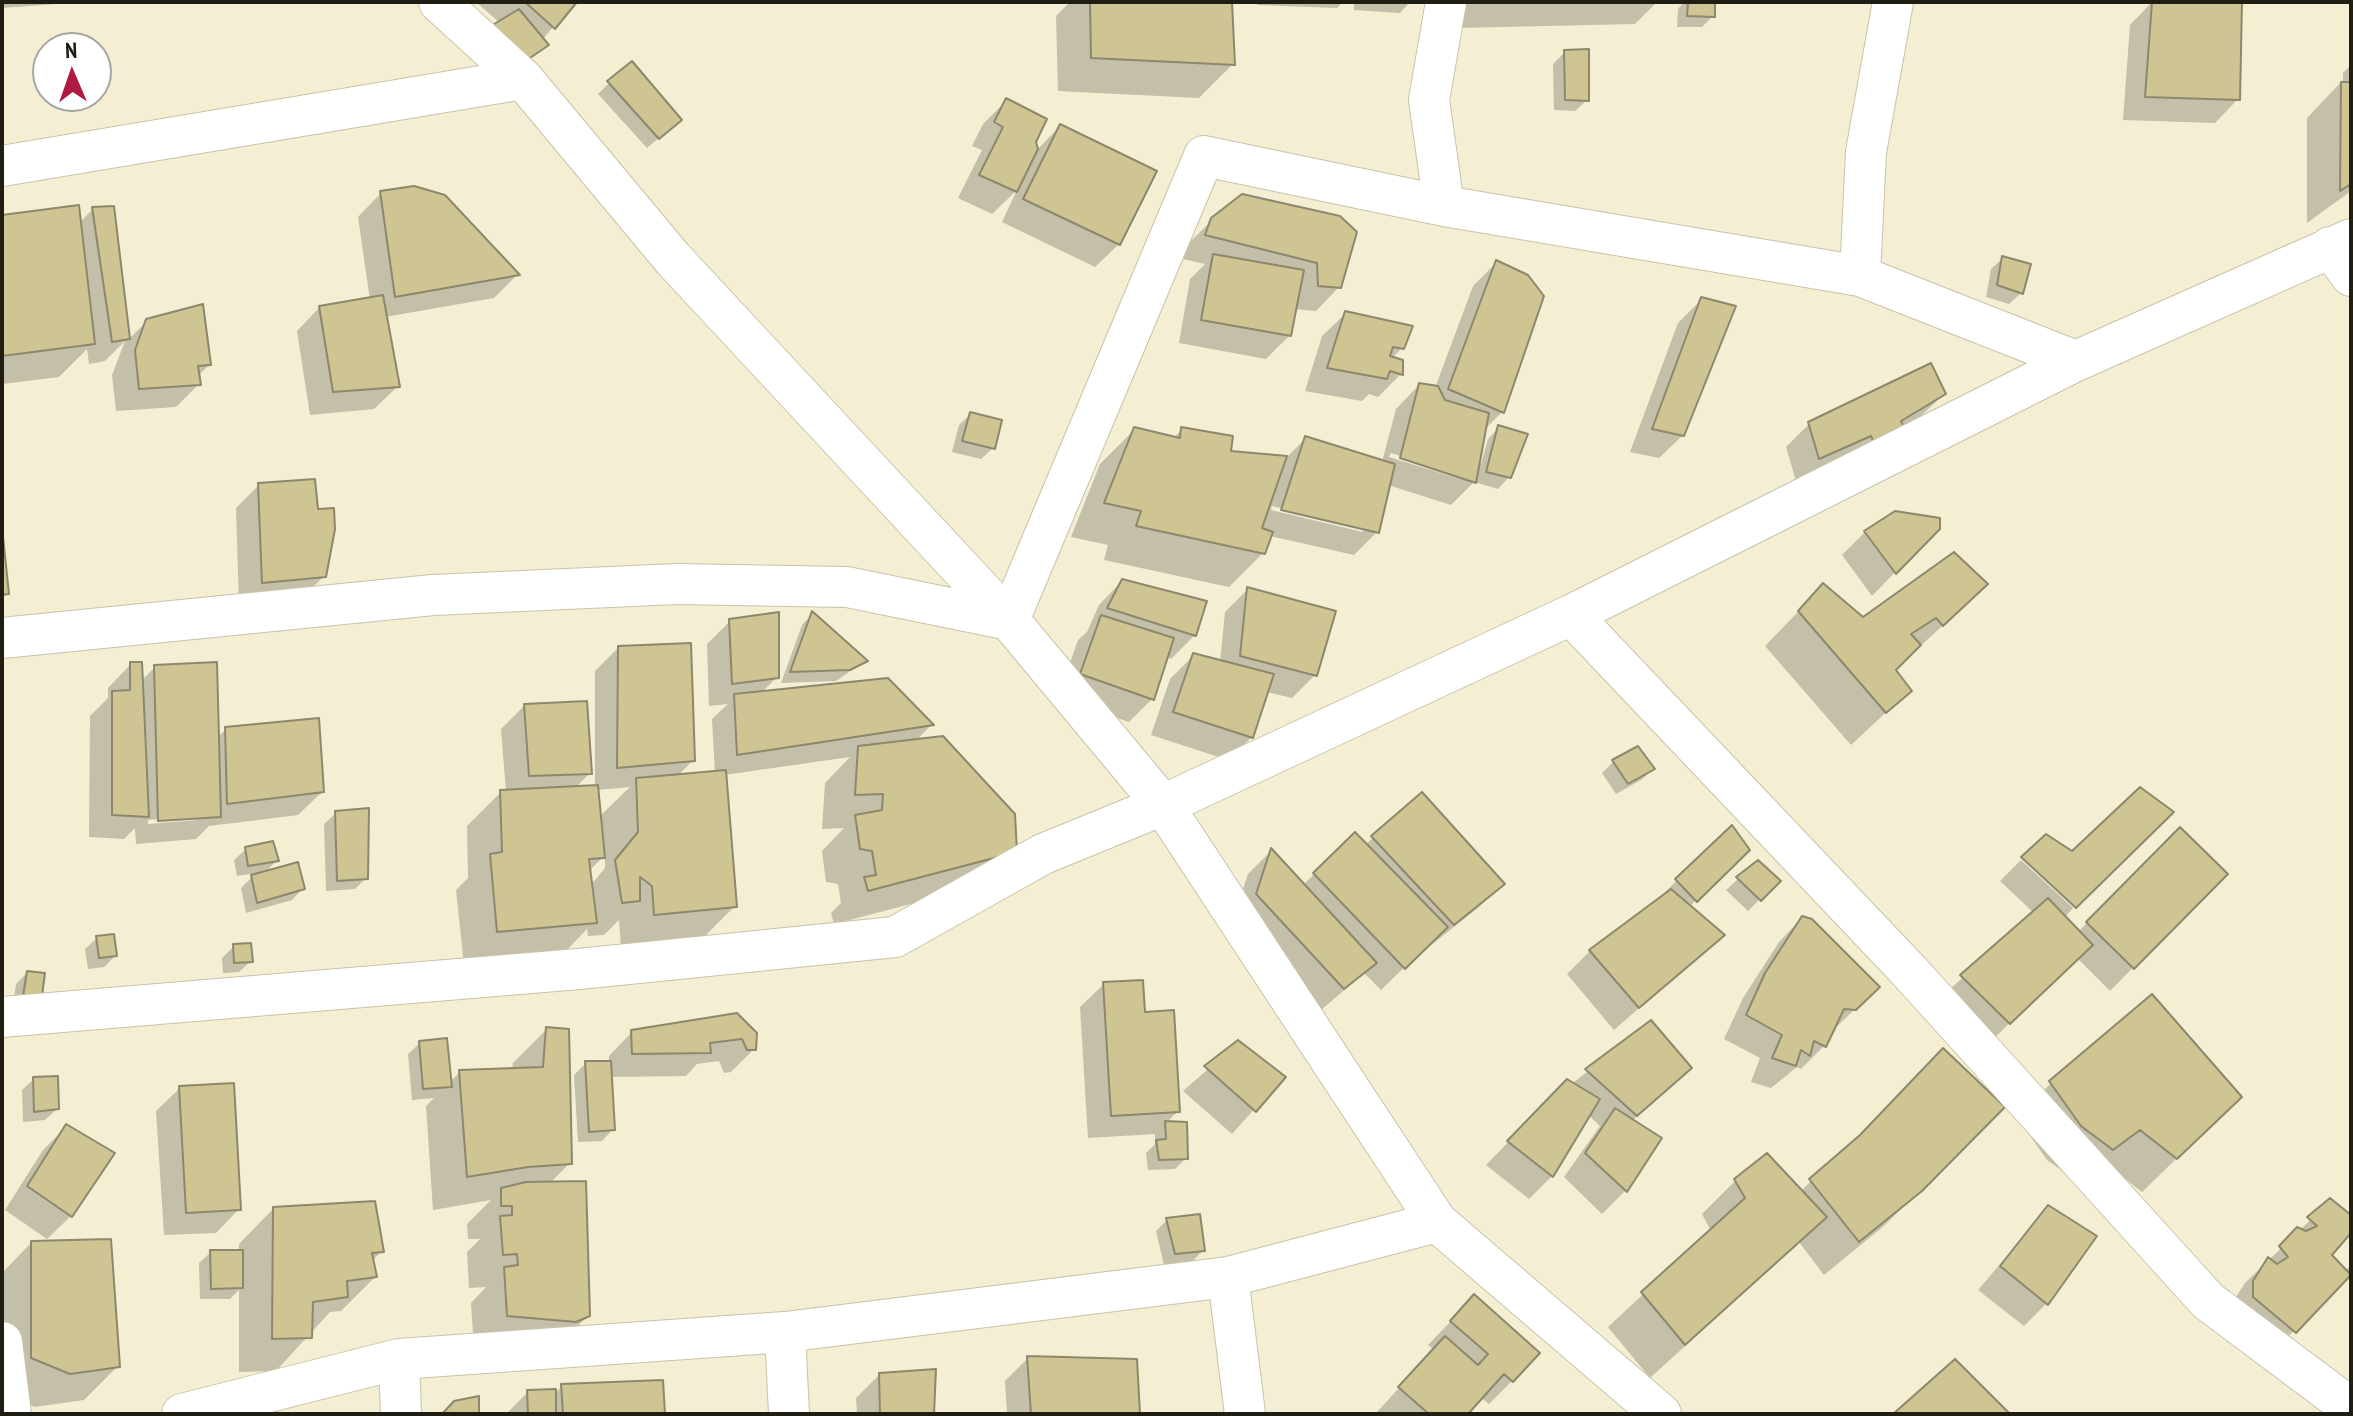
<!DOCTYPE html>
<style>
body{margin:0}
#map{position:relative;width:2353px;height:1416px;overflow:hidden;background:#f4efd2;font-family:"PT Sans Narrow",sans-serif}
canvas{display:block}
.frame{position:absolute;inset:0;border:4px solid #201d13;pointer-events:none}
.north{position:absolute;left:32px;top:32px;width:80px;height:80px;box-sizing:border-box;background:#fff;border:2px solid #a6a5a1;border-radius:50%;rotate:358deg;font-size:22px;font-weight:700;line-height:32px;text-align:center;color:#201d13}
.north::after{content:'';display:block;margin:auto;width:28px;height:36px;background:#af1b40;clip-path:polygon(50% 0,100% 100%,50% 72%,0 100%)}
</style>
<div id="map">
<canvas width="2353" height="1416"></canvas>
<div class="frame"></div>
<div class="north">N</div>
</div>
<script>
const context = document.querySelector('canvas').getContext('2d');
context.lineJoin = 'round';
function fill(path, color) { context.fillStyle = color; context.fill(path, 'evenodd'); }
const poly = rows => new Path2D(rows.map(r => 'M' + r).join(''));
function stroke(path, color, width, dash) { context.strokeStyle = color; context.lineWidth = width; context.lineCap = dash ? 'butt' : 'round'; context.setLineDash(dash || []); context.stroke(path); }
const shadow = poly([
 [2,2,83,2,2,8],
 [476,2,574,2,542,40,546,45,512,72,500,23],
 [1070,2,1230,2,1233,64,1199,98,1058,91,1056,16],
 [1257,2,1343,2,1337,8,1257,5],
 [1354,2,1410,2,1400,13,1354,10],
 [1457,2,1657,2,1635,24,1457,28],
 [1684,2,1713,2,1713,16,1702,27,1677,27,1678,9],
 [2152,2,2240,2,2238,99,2215,123,2123,120,2130,25],
 [1565,52,1587,100,1575,111,1554,110,1553,64],
 [2351,65,2351,191,2307,223,2307,118,2343,80,2343,73],
 [609,83,680,120,647,148,598,94],
 [1006,101,1036,151,1060,126,1119,244,1095,267,1002,222,1017,190,992,214,958,198,982,150,972,146,983,124],
 [381,193,517,275,494,298,385,317,398,386,374,409,310,415,297,331,320,307,370,300,358,217],
 [113,208,128,340,147,321,209,365,198,376,199,384,176,407,116,411,112,375,125,341,105,361,89,364,87,349,59,377,2,384,2,217,79,223,93,209],
 [1339,218,1339,287,1316,311,1295,309,1290,335,1266,359,1179,343,1190,279,1205,264,1183,259,1189,243,1213,219],
 [2003,258,2021,293,2009,304,1986,297,1991,269],
 [1496,263,1502,412,1484,430,1478,464,1481,464,1488,439,1499,427,1509,477,1498,489,1474,482,1451,505,1388,485,1377,532,1354,555,1270,536,1263,553,1229,587,1104,560,1108,545,1071,537,1100,464,1134,430,1173,438,1182,430,1228,453,1286,458,1306,438,1382,462,1396,409,1419,385,1435,388,1473,286],
 [1391,453,1460,475,1460,479,1389,457],
 [1272,506,1363,527,1363,532,1271,510],
 [1702,299,1683,435,1659,458,1630,452,1678,323],
 [1346,313,1402,348,1391,359,1401,374,1378,397,1369,394,1362,401,1305,391,1322,336],
 [1944,394,1920,417,1796,481,1786,447,1809,424],
 [971,414,993,448,981,459,952,452,959,425],
 [259,485,324,576,300,600,239,605,236,508],
 [1895,513,1938,528,1872,596,1842,555,1865,532],
 [1954,555,1951,618,1894,670,1909,691,1851,745,1765,646,1823,586,1863,620],
 [1122,581,1195,635,1171,659,1166,657,1152,699,1129,722,1058,697,1078,640,1087,632,1099,605],
 [1248,589,1315,675,1292,698,1267,692,1252,737,1228,760,1151,735,1170,679,1194,655,1220,662,1225,612],
 [812,614,865,661,836,681,781,683,802,625],
 [730,621,777,677,761,693,931,725,915,742,1015,851,980,886,834,924,831,913,841,903,838,884,826,882,822,851,844,828,822,829,825,783,850,757,724,775,735,906,701,940,621,948,619,920,604,935,588,936,587,929,561,956,464,965,456,890,468,878,467,826,501,792,506,792,501,729,524,706,590,773,575,788,595,787,595,671,618,648,693,760,677,777,715,773,712,719,728,704,709,706,707,644],
 [630,787,599,817,597,790],
 [605,855,605,868,590,886,589,871],
 [131,664,141,681,155,667,217,738,226,729,322,792,298,815,209,826,196,839,136,844,135,828,124,839,89,837,90,716,108,698,108,688],
 [198,816,198,820,148,824,148,820],
 [1638,748,1653,769,1641,780,1616,794,1602,773,1613,762],
 [1422,794,1502,884,1479,907,1430,946,1428,944,1381,990,1364,973,1320,1011,1233,918,1248,874,1271,851,1303,885,1355,835,1365,845],
 [336,813,366,878,355,889,326,891,324,824],
 [1731,828,1747,849,1689,907,1722,935,1614,1030,1567,974,1590,951,1668,894,1665,892],
 [2180,829,2225,874,2110,991,2077,958,1986,1046,1938,1000,2034,913,2000,881,2021,860,2073,908,2064,918,2078,932],
 [246,849,277,860,264,874,303,888,292,900,246,913,241,888,256,873,237,876,234,860],
 [1757,862,1778,881,1748,911,1726,890],
 [1802,918,1878,987,1831,1032,1824,1046,1801,1069,1797,1067,1771,1088,1751,1082,1760,1058,1724,1039,1743,998,1779,942],
 [97,938,115,956,104,967,88,969,85,949],
 [234,946,251,961,239,972,223,973,222,958],
 [27,973,43,975,13,1006,16,984],
 [1104,984,1143,1014,1178,1111,1166,1123,1186,1158,1175,1169,1148,1170,1146,1153,1155,1144,1155,1134,1088,1138,1080,1007],
 [736,1015,754,1049,731,1072,724,1073,719,1061,697,1064,686,1076,610,1077,613,1129,602,1141,578,1142,574,1075,586,1063,609,1063,609,1056,632,1032],
 [1651,1023,1689,1067,1632,1121,1659,1139,1625,1191,1602,1214,1564,1177,1600,1126,1588,1115,1552,1176,1529,1199,1486,1165,1544,1105],
 [547,1029,570,1163,550,1183,588,1316,553,1350,474,1349,471,1303,486,1287,469,1288,467,1252,480,1239,468,1239,467,1224,491,1200,433,1210,426,1106,434,1098,412,1100,408,1054,420,1043,450,1082,460,1072,512,1070,513,1063],
 [1238,1043,1283,1077,1232,1134,1183,1091],
 [34,1079,57,1109,45,1120,23,1122,22,1090],
 [2051,1083,2205,1131,2142,1192,2105,1163,2078,1182,2047,1160,2017,1117],
 [180,1088,239,1209,216,1233,164,1235,156,1111],
 [2002,1107,1885,1225,1824,1275,1799,1242,1650,1378,1608,1327,1711,1231,1702,1214,1736,1180,1800,1192,1811,1181],
 [66,1127,71,1216,47,1239,5,1210,43,1150],
 [2330,1201,2351,1217,2351,1230,2329,1255,2345,1271,2351,1265,2351,1280,2347,1277,2271,1354,2230,1306,2245,1283],
 [2048,1208,2047,1303,2024,1326,1978,1290],
 [273,1209,382,1251,372,1261,375,1277,341,1311,330,1312,276,1371,239,1372,239,1290,230,1299,200,1299,199,1263,211,1252,239,1252,239,1244],
 [1167,1220,1203,1250,1192,1262,1164,1265,1156,1231],
 [31,1243,118,1366,84,1400,35,1407,2,1394,2,1273],
 [1474,1297,1512,1381,1489,1404,1480,1397,1465,1414,1380,1414,1377,1412,1434,1350,1428,1345],
 [1028,1358,1138,1414,1007,1414,1005,1381],
 [880,1374,932,1414,857,1414,856,1398],
 [562,1386,663,1414,506,1414,528,1392,554,1395]
]);
const building = poly([
 [525,2,577,2,555,29,525,2],
 [1090,2,1232,2,1235,65,1091,58,1090,2],
 [1688,2,1715,2,1715,17,1687,16,1688,2],
 [2152,2,2242,2,2240,100,2145,97,2152,2],
 [519,9,549,45,524,62,491,26,519,9],
 [1589,49,1589,101,1565,100,1564,50,1589,49],
 [632,61,682,120,659,139,607,81,632,61],
 [2341,82,2351,82,2351,184,2340,191,2341,82],
 [1006,98,1047,119,1036,142,1038,149,1017,192,979,175,1003,127,994,122,1006,98],
 [1060,124,1157,171,1120,245,1023,199,1060,124],
 [414,186,445,195,520,275,395,297,380,191,414,186],
 [1242,194,1340,216,1357,232,1341,288,1318,286,1317,263,1205,235,1211,218,1242,194],
 [79,205,95,344,2,356,2,215,79,205],
 [114,206,130,339,112,342,92,207,114,206],
 [1213,254,1304,270,1291,336,1201,320,1213,254],
 [2002,256,2031,264,2023,294,1997,285,2002,256],
 [1496,260,1528,275,1544,296,1504,413,1448,389,1496,260],
 [383,295,400,387,333,392,319,306,383,295],
 [1701,297,1736,306,1684,436,1652,429,1701,297],
 [203,304,211,365,198,366,201,385,139,389,135,350,146,319,203,304],
 [1345,311,1413,326,1404,349,1393,347,1390,356,1403,360,1403,375,1390,371,1387,379,1327,368,1345,311],
 [1931,363,1946,394,1901,421,1906,432,1876,448,1871,436,1819,459,1808,422,1931,363],
 [1419,383,1438,386,1445,400,1489,413,1476,483,1400,458,1419,383],
 [970,412,1002,420,995,449,962,441,970,412],
 [1498,425,1528,434,1511,478,1486,472,1498,425],
 [1134,427,1180,438,1181,427,1233,436,1231,451,1287,456,1262,528,1273,532,1265,554,1136,526,1141,511,1104,503,1134,427],
 [1305,436,1395,464,1379,533,1281,510,1305,436],
 [315,479,318,509,334,508,335,529,326,577,262,583,258,483,315,479],
 [1895,511,1940,518,1940,529,1896,574,1864,531,1895,511],
 [2,527,9,594,2,595,2,527],
 [1954,552,1988,584,1943,626,1936,618,1911,634,1921,645,1896,670,1912,691,1886,713,1798,611,1823,583,1863,617,1954,552],
 [1122,579,1207,601,1196,636,1107,608,1122,579],
 [1247,587,1336,611,1317,676,1240,656,1247,587],
 [812,611,868,661,850,670,790,672,812,611],
 [779,612,779,678,732,684,729,619,779,612],
 [1101,615,1174,638,1154,700,1080,674,1101,615],
 [691,643,695,761,617,768,618,646,691,643],
 [1193,653,1274,674,1253,738,1173,712,1193,653],
 [130,662,142,662,149,817,112,815,112,691,130,690,130,662],
 [217,662,221,817,158,821,154,665,217,662],
 [888,678,934,725,737,755,734,694,888,678],
 [587,701,592,774,529,776,524,704,587,701],
 [319,718,324,792,227,804,225,727,319,718],
 [943,736,1015,814,1017,852,868,891,864,877,876,875,872,851,860,849,855,815,882,810,883,794,855,795,858,746,943,736],
 [1638,746,1655,769,1628,784,1612,760,1638,746],
 [726,770,737,907,654,915,652,886,640,877,640,901,622,903,615,860,638,832,636,778,726,770],
 [598,785,605,858,589,859,597,923,497,932,490,854,502,852,500,790,598,785],
 [2140,787,2174,812,2076,908,2021,857,2046,834,2072,851,2140,787],
 [1422,792,1505,884,1454,925,1371,836,1422,792],
 [369,808,368,879,337,881,335,811,369,808],
 [1732,825,1750,850,1697,902,1675,879,1732,825],
 [2180,827,2228,874,2134,969,2086,922,2180,827],
 [1355,832,1448,927,1405,969,1313,873,1355,832],
 [273,841,279,861,248,866,245,847,273,841],
 [1271,848,1377,963,1344,989,1256,894,1271,848],
 [1758,860,1781,881,1761,901,1736,877,1758,860],
 [298,862,305,889,257,903,251,875,298,862],
 [1671,889,1725,935,1639,1008,1589,950,1671,889],
 [2048,898,2093,945,2010,1024,1960,975,2048,898],
 [1802,916,1812,919,1880,987,1856,1010,1844,1009,1826,1047,1814,1041,1810,1056,1801,1050,1796,1066,1772,1058,1782,1035,1746,1015,1765,973,1802,916],
 [114,934,117,956,99,958,96,936,114,934],
 [251,943,253,962,234,963,233,944,251,943],
 [27,971,45,973,42,996,23,996,27,971],
 [1143,980,1145,1012,1174,1010,1180,1112,1111,1116,1103,982,1143,980],
 [2152,994,2242,1097,2177,1159,2140,1130,2113,1150,2081,1126,2049,1081,2152,994],
 [737,1013,757,1033,756,1050,747,1050,742,1039,710,1043,711,1053,632,1054,631,1030,737,1013],
 [1651,1020,1692,1068,1637,1116,1585,1069,1651,1020],
 [546,1027,569,1029,572,1164,528,1167,467,1177,459,1070,543,1067,546,1027],
 [447,1038,452,1087,423,1089,419,1041,447,1038],
 [1238,1040,1286,1077,1256,1112,1204,1066,1238,1040],
 [1943,1048,2005,1107,1922,1191,1859,1242,1809,1179,1860,1135,1943,1048],
 [585,1061,611,1061,615,1130,589,1132,585,1061],
 [58,1076,59,1109,34,1112,33,1077,58,1076],
 [1567,1079,1600,1099,1553,1177,1507,1141,1567,1079],
 [234,1083,241,1210,186,1213,179,1086,234,1083],
 [1615,1108,1662,1138,1627,1192,1585,1153,1615,1108],
 [1165,1121,1187,1122,1188,1159,1159,1160,1156,1140,1166,1139,1165,1121],
 [66,1124,115,1153,72,1217,27,1186,66,1124],
 [1767,1153,1827,1217,1685,1345,1641,1292,1745,1198,1734,1179,1767,1153],
 [586,1181,590,1316,576,1322,507,1316,504,1267,518,1265,517,1254,503,1255,500,1216,512,1215,512,1206,501,1206,501,1188,526,1182,586,1181],
 [2330,1198,2351,1215,2351,1233,2332,1255,2351,1275,2296,1333,2253,1297,2253,1281,2268,1257,2277,1264,2288,1257,2279,1246,2297,1227,2306,1231,2317,1226,2307,1217,2330,1198],
 [375,1201,384,1252,372,1253,377,1277,347,1281,348,1297,313,1302,312,1338,272,1339,273,1207,375,1201],
 [2048,1205,2097,1236,2048,1305,2000,1266,2048,1205],
 [1200,1214,1205,1251,1175,1254,1166,1218,1200,1214],
 [111,1239,120,1367,70,1374,31,1358,31,1241,111,1239],
 [210,1250,243,1250,243,1288,211,1289,210,1250],
 [1474,1294,1540,1353,1513,1382,1504,1374,1468,1414,1429,1414,1398,1387,1445,1336,1478,1365,1488,1354,1450,1321,1474,1294],
 [1027,1356,1137,1359,1140,1414,1031,1414,1027,1356],
 [1955,1359,2010,1414,1893,1414,1955,1359],
 [936,1369,934,1414,880,1414,879,1373,936,1369],
 [663,1380,665,1414,563,1414,561,1384,663,1380],
 [556,1389,556,1414,528,1414,527,1390,556,1389],
 [479,1396,479,1414,442,1414,454,1401,479,1396]
]);
const minor = poly([
 [439,2,523,79,673,259,1009,620,1163,805,1437,1222,1661,1414],
 [2,166,523,79],
 [1444,206,1429,100,1446,2],
 [2330,247,2351,276],
 [1860,276,1866,152,1893,2],
 [1571,615,1909,971,2208,1301,2351,1408],
 [2,638,433,595,677,584,847,587,1009,620,1204,156,1444,206,1860,276,2076,361],
 [2,1017,579,969,895,937,1043,854,1163,805,1571,615,2076,361,2351,239],
 [1228,1277,1245,1414],
 [785,1332,789,1414],
 [2,1342,11,1414],
 [399,1359,401,1414],
 [182,1414,399,1359,785,1332,1228,1277,1437,1222]
]);
fill(shadow, '#0003');
fill(building, '#cfc592');
stroke(building, '#8c876d', 2);
stroke(minor, '#c8c3a8', 42);
stroke(minor, '#fff', 40);
</script>
